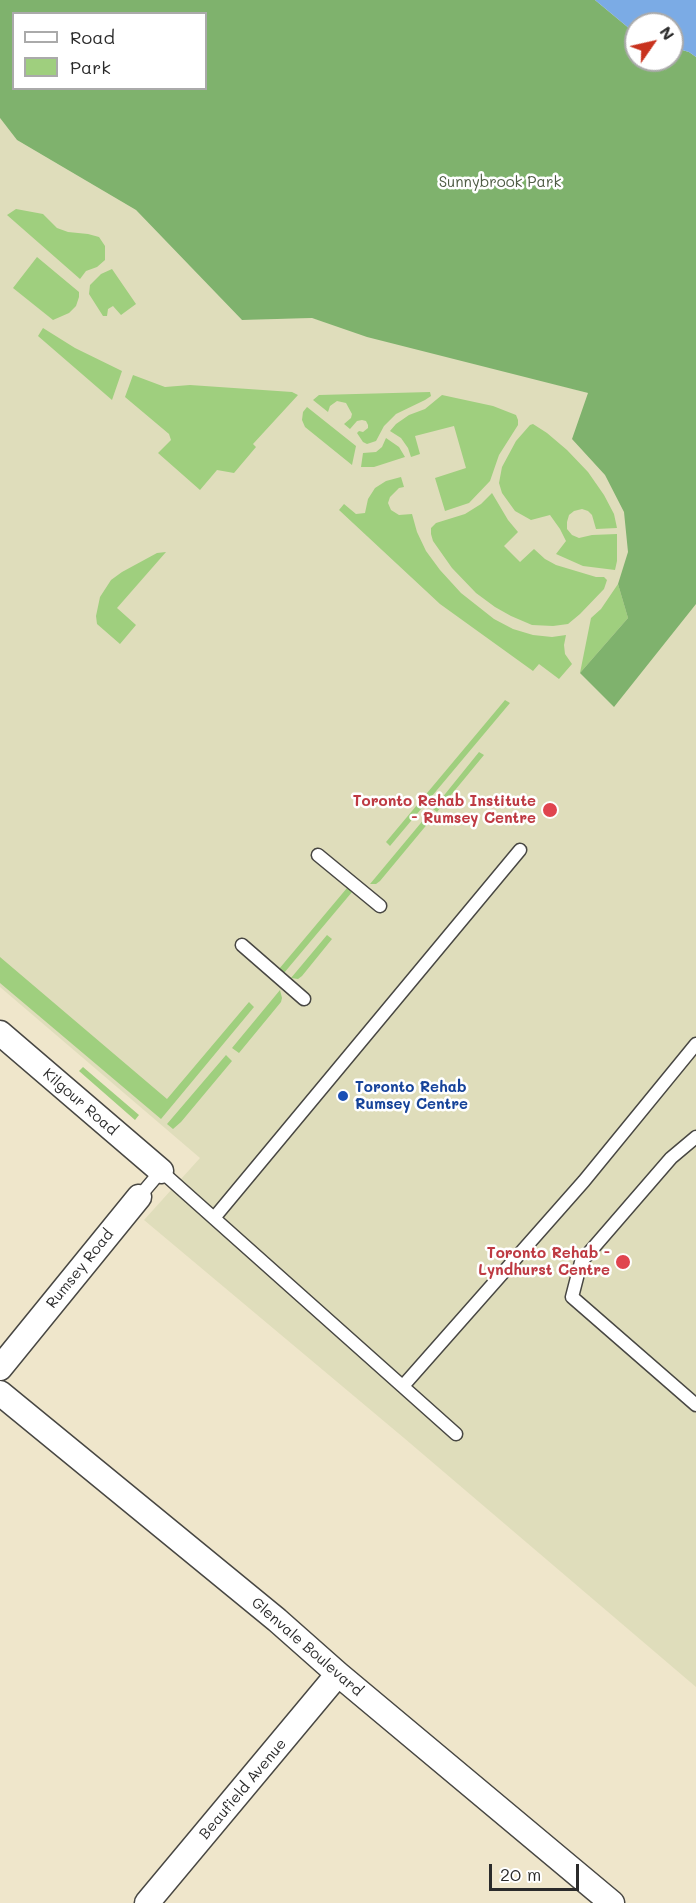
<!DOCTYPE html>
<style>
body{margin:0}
#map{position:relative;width:696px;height:1903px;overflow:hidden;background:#efe6cb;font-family:Mali,sans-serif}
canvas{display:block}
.legend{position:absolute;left:12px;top:12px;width:195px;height:78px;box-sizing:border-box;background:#fff;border:2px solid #aaa;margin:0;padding:8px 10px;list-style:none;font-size:18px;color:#2b2b2b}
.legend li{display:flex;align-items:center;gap:12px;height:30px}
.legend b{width:30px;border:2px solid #aaa}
.north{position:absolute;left:624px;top:12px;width:60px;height:60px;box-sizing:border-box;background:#fff;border:2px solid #aaa;border-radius:50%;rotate:56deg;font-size:16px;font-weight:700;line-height:24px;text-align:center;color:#2b2b2b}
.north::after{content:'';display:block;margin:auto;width:21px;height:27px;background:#c8321e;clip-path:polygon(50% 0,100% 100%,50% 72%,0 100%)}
.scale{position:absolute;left:489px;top:1864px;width:90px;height:27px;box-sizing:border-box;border:3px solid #2b2b2b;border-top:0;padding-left:8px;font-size:18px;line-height:21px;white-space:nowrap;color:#2b2b2b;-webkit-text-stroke:4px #fff;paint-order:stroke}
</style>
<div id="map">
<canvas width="696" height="1903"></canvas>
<ul class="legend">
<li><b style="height:8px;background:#fff"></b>Road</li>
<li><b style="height:16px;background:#9fcf7e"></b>Park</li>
</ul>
<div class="north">N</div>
<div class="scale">20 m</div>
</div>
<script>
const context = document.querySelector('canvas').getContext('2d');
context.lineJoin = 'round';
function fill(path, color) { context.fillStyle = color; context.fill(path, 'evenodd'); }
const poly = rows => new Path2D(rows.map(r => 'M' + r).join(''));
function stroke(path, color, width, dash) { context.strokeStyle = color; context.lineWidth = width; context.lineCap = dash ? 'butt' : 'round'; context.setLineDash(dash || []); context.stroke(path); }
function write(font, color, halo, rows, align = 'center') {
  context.font = font + ' Mali,sans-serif'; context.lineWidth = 5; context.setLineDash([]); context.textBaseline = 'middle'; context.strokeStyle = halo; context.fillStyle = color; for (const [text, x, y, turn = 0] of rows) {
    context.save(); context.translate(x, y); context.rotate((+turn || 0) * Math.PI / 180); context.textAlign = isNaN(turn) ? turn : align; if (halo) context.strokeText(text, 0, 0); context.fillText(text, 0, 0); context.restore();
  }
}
const built = poly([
 [0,118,17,140,136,210,242,320,312,318,588,393,696,491,696,1687,404,1438,144,1220,200,1158,0,987]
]);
const green = poly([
 [16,209,43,214,57,228,68,232,88,234,99,237,105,246,105,260,97,267,86,271,80,279,7,215],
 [37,257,79,292,79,297,76,306,69,313,53,320,13,288],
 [112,269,136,304,121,315,113,306,108,309,107,316,103,316,89,294,90,285,101,274],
 [43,328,75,348,122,371,112,400,38,336],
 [133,375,165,387,190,385,292,392,298,395,253,444,256,447,234,473,217,470,200,490,158,453,171,440,169,434,125,397],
 [430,392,431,396,425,400,396,414,384,426,376,441,367,444,363,442,357,433,359,431,363,432,368,428,368,425,366,421,362,420,357,421,350,429,344,424,351,418,352,414,346,403,337,401,330,406,328,412,313,400,319,395],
 [442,395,493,406,516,415,518,420,518,425,499,455,490,481,469,503,445,511,435,478,466,468,454,426,415,436,420,454,411,457,408,448,401,438,390,431,396,424,409,415,425,409],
 [307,407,356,446,352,465,305,427,302,420,303,412],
 [533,424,547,433,567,450,588,472,604,495,614,514,617,528,596,529,592,515,588,511,582,509,574,511,569,515,567,522,567,529,572,535,579,538,592,535,617,534,617,561,615,570,583,566,556,554,566,541,560,529,550,515,531,520,515,511,502,493,499,483,502,467,516,441,530,425],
 [386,438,399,447,405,457,374,467,361,467,363,453,376,452,382,447],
 [401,477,404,487,399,488,390,497,388,503,391,510,399,515,412,514,417,532,426,551,440,570,461,593,494,619,513,629,533,635,552,637,566,635,564,645,565,654,572,664,559,679,539,664,533,671,440,604,339,510,344,504,356,514,365,513,368,499,375,488,386,481],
 [492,493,508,520,518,532,504,546,520,562,534,549,545,559,556,565,596,577,604,577,607,580,604,589,580,614,568,624,553,626,532,625,511,616,495,607,476,593,452,568,433,541,431,534,431,528,436,523,465,514,481,504],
 [166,552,117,608,136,625,120,644,97,624,96,616,100,597,111,580,122,572,157,553],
 [618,584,628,618,580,673,591,618,601,609],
 [505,700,510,703,390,846,386,842],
 [479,752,484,755,437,812,433,809],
 [430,812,434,816,380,881,376,884,370,884],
 [347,888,352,892,284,973,279,969],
 [327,935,332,939,302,976,298,979,291,978],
 [0,957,167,1099,249,1002,254,1007,161,1119,0,983],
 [280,990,282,998,281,1002,239,1053,232,1048],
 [226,1055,232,1061,181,1122,173,1129,167,1124],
 [83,1067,139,1115,135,1120,79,1071]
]);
const forest = poly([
 [0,0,595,0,636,34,636,60,672,60,672,47,689,52,696,57,696,604,614,707,580,673,628,618,618,584,628,552,624,512,605,475,572,439,588,393,367,337,312,318,242,320,136,210,17,140,0,118],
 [14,14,206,14,206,88,14,88]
]);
const water = poly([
 [595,0,696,0,696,57,689,52,672,47,672,24,636,24,636,34]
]);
const lane = poly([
 [318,855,380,906],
 [242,945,304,999],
 [696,1137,671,1158,581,1262,572,1297,696,1405],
 [139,1197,161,1171,456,1434],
 [214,1218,520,850],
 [403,1386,584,1181,696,1044]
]);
const street = poly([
 [0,1033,161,1171],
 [0,1368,139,1197],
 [0,1393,277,1620,338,1674,612,1903],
 [147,1903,338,1674]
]);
const markers = [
 [550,810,8,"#e0444e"],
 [343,1096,6,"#1a4fb4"],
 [623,1262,8,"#e0444e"]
];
const parkNames = [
 ["Sunnybrook Park",500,182]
];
const healthNames = [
 ["Toronto Rehab Institute",536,801],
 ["- Rumsey Centre",536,818],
 ["Toronto Rehab -",610,1253],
 ["Lyndhurst Centre",610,1270]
];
const transitNames = [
 ["Toronto Rehab",355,1087],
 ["Rumsey Centre",355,1104]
];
const streetNames = [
 ["Kilgour Road",80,1102,41],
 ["Rumsey Road",80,1269,-51],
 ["Glenvale Boulevard",307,1647,41],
 ["Beaufield Avenue",243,1789,-50]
];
fill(built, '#dfddbb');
fill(green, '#9fcf7e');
fill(forest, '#7fb26d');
fill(water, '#7babe5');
stroke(lane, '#484743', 15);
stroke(street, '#484743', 27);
stroke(lane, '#fff', 12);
stroke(street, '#fff', 24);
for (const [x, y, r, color] of markers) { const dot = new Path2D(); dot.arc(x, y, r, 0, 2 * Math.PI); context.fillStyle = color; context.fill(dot); stroke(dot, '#fff', 2); }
write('15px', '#4e5c44', '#fff', parkNames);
write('bold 15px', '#be3a42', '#fff', healthNames, 'right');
write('bold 15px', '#164399', '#fff', transitNames, 'left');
write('15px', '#2b2b2b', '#fff', streetNames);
</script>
